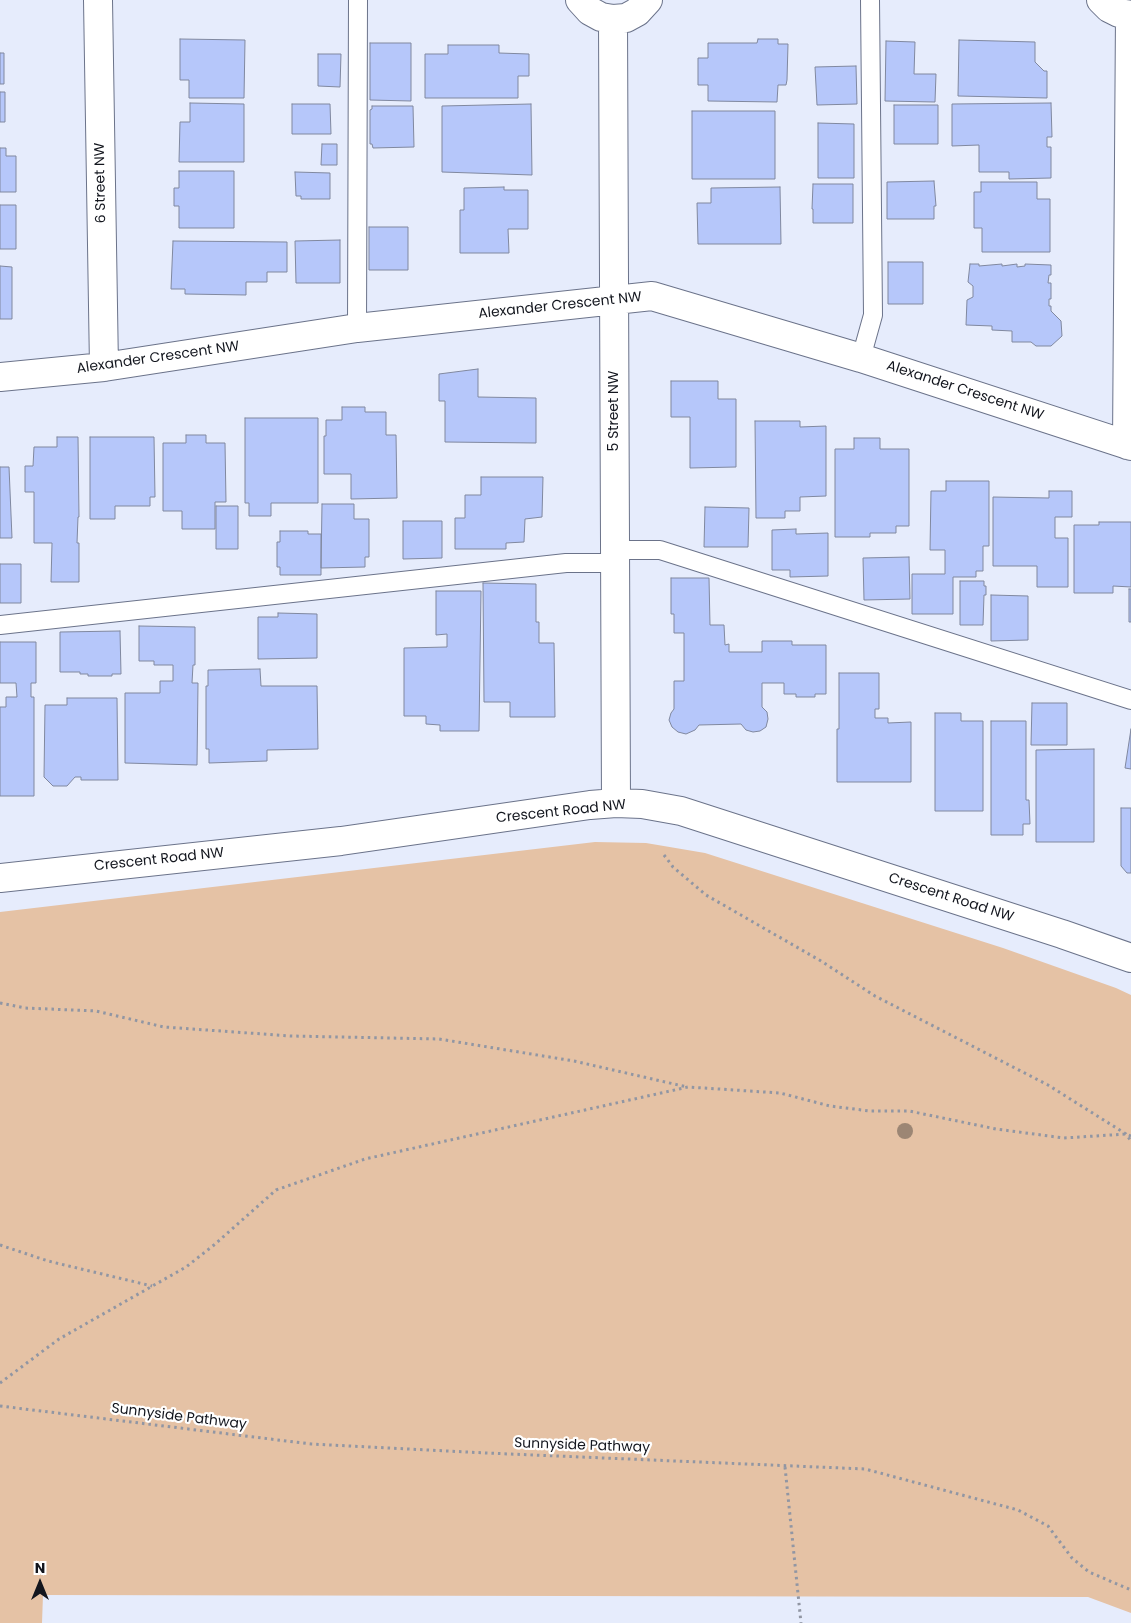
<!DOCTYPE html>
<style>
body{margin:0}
#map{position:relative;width:1131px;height:1623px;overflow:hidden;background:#e6ecfc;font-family:Poppins,sans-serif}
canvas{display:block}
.north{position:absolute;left:15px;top:1558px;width:50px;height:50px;-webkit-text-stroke:4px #fff;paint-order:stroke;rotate:0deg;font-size:14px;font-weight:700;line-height:20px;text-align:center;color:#13161e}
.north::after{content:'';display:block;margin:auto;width:18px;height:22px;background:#13161e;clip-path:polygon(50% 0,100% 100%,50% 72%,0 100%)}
</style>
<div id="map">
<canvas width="1131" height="1623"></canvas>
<div class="north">N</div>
</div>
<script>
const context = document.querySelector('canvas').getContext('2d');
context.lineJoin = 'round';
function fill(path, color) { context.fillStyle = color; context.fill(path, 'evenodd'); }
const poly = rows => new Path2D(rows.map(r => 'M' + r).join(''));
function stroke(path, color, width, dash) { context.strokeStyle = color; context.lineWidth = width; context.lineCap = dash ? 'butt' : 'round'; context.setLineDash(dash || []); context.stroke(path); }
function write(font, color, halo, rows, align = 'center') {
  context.font = font + ' Poppins,sans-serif'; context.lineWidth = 4.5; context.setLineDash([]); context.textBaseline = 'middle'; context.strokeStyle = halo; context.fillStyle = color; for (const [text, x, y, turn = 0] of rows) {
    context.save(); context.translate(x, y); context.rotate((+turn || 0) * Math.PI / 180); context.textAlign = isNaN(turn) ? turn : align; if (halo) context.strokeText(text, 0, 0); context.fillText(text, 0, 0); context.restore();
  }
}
const green = poly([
 [595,842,646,843,705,853,1003,948,1116,988,1131,995,1131,1613,1088,1597,43,1595,42,1623,0,1623,0,912]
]);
const building = poly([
 [180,39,245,40,244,98,189,98,189,80,180,80,180,39],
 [758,39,778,39,778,44,788,44,787,80,786,85,778,85,777,102,708,101,708,85,698,85,698,58,708,58,708,43,757,43,758,39],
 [959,40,1035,42,1035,62,1044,71,1047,71,1047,98,958,96,959,40],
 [886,41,915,42,914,74,936,74,935,102,885,101,886,41],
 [370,43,411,43,411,101,370,100,370,43],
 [448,45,499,45,499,53,529,54,529,76,518,76,518,98,425,98,425,54,448,54,448,45],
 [0,53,4,53,4,84,0,84,0,53],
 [318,54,341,54,340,87,318,86,318,54],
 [856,66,857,104,817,105,815,67,856,66],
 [0,92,5,92,5,122,0,122,0,92],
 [190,103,244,104,244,162,179,162,180,122,190,122,190,103],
 [1051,103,1052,137,1047,137,1047,147,1051,147,1051,178,1009,179,1009,172,979,172,979,145,952,146,952,104,1051,103],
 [292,104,330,104,331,134,292,134,292,104],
 [531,104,532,175,442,172,442,106,531,104],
 [894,105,938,105,938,144,894,144,894,105],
 [372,106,413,106,414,147,373,148,372,144,370,144,370,110,372,109,372,106],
 [692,111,775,111,775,179,692,179,692,111],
 [818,123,854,124,854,178,818,178,818,123],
 [322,144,337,144,337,165,321,165,322,144],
 [0,148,6,148,6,156,16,156,16,192,0,192,0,148],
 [179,171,234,171,234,228,179,228,179,206,174,206,174,188,179,188,179,171],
 [295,172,330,173,330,199,301,199,301,196,296,196,295,172],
 [934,181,936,206,934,206,934,219,887,219,887,182,934,181],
 [981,182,1037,182,1037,199,1050,199,1050,252,982,252,982,228,974,228,974,192,981,192,981,182],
 [813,184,853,184,853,223,813,223,813,209,812,209,813,184],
 [504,187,504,190,528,190,528,229,508,229,509,253,460,253,460,210,464,210,464,188,504,187],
 [780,187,781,244,698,244,697,203,711,203,711,188,780,187],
 [0,205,16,205,16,249,0,249,0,205],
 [369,227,408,227,408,270,369,270,369,227],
 [340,240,340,283,296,283,295,241,340,240],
 [173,241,287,242,287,272,267,272,267,282,246,282,246,295,185,294,185,289,171,289,173,241],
 [888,262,923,262,923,304,888,304,888,262],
 [970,264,979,264,979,266,1002,264,1002,266,1017,264,1017,267,1025,266,1025,264,1051,265,1051,275,1049,275,1048,283,1051,283,1051,299,1049,299,1049,306,1051,306,1051,311,1061,321,1062,336,1051,346,1036,346,1031,342,1012,342,1012,331,992,330,992,326,966,325,967,300,973,297,973,286,968,282,970,264],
 [0,266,12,267,12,319,0,319,0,266],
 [478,369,478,397,536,398,536,443,445,442,445,401,439,401,439,374,478,369],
 [671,381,718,381,718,399,736,399,736,467,690,468,690,417,671,417,671,381],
 [342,407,365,407,365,412,386,412,386,435,396,435,397,498,351,499,351,474,324,474,324,436,326,436,326,420,342,420,342,407],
 [245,418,318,418,318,503,271,503,271,516,249,516,249,503,245,503,245,418],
 [755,421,800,421,800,427,826,426,826,496,800,497,800,511,785,511,785,518,756,518,755,421],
 [186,435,206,435,206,443,225,443,226,502,215,502,215,529,182,529,182,511,163,511,163,443,186,443,186,435],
 [57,437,78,437,79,517,78,517,77,543,79,543,79,582,51,582,52,543,34,543,34,492,25,492,25,466,33,466,34,447,57,447,57,437],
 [90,437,154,437,155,497,150,497,150,506,115,506,115,519,90,519,90,437],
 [854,438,880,438,880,449,909,449,909,526,896,526,896,533,870,533,870,537,835,537,835,449,854,449,854,438],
 [0,467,9,467,12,538,0,538,0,467],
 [481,477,543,477,542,517,525,519,524,542,506,543,506,549,455,549,455,518,465,518,465,495,481,495,481,477],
 [946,481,989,481,989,546,983,546,983,571,976,571,976,577,953,577,953,614,912,614,912,574,945,574,945,550,930,550,931,491,946,491,946,481],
 [1049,491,1072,491,1072,517,1055,517,1055,538,1068,538,1068,587,1037,587,1037,566,993,566,993,497,1049,498,1049,491],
 [322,504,354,504,354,519,369,519,369,557,365,557,365,567,321,568,322,504],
 [216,506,238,506,238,549,216,549,216,506],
 [705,507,749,508,748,547,704,547,705,507],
 [403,521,442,521,442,558,403,559,403,521],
 [1099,522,1131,522,1131,587,1113,586,1113,593,1074,593,1074,525,1099,525,1099,522],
 [796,529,796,534,828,533,828,576,790,577,790,570,772,570,772,530,796,529],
 [280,531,308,531,308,534,321,534,321,575,280,575,280,567,277,567,277,542,280,542,280,531],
 [909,557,910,599,864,600,863,558,909,557],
 [0,564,21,564,21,603,0,603,0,564],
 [671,578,709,578,710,625,724,625,725,645,729,644,729,652,762,652,762,641,792,641,792,645,826,645,826,694,815,694,815,697,796,697,796,694,784,694,784,683,762,683,762,707,767,712,768,719,766,727,760,731,753,732,746,730,741,724,699,725,695,730,686,734,678,732,672,727,669,720,671,713,674,709,674,681,684,681,684,633,674,633,674,614,671,614,671,578],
 [960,581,984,581,984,586,986,586,986,595,984,595,983,625,960,625,960,581],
 [483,583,536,584,536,622,539,622,539,643,554,643,555,717,510,717,510,702,484,702,483,583],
 [1129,589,1131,589,1131,622,1129,622,1129,589],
 [436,591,481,591,479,731,440,731,440,725,426,724,426,716,404,716,404,648,447,647,447,634,436,635,436,591],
 [991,595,1028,596,1028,640,991,641,991,595],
 [278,613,317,614,317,658,258,659,258,617,278,617,278,613],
 [139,626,195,627,195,665,193,665,192,683,198,683,197,765,125,763,125,693,160,693,160,681,173,681,173,665,154,665,154,661,139,661,139,626],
 [120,631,121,674,112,674,112,676,88,676,88,674,80,674,80,672,60,672,60,632,120,631],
 [0,642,36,642,36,683,31,683,31,697,34,697,34,796,0,796,0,707,6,707,6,697,17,697,16,683,0,683,0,642],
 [260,669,261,686,317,686,318,749,267,750,267,761,209,763,209,749,206,749,206,686,208,686,208,670,260,669],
 [839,673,879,673,879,709,875,709,875,718,888,718,888,723,911,722,911,782,837,782,837,729,839,729,839,673],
 [67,698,117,698,118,780,81,780,81,777,75,777,67,786,53,786,44,777,45,705,67,705,67,698],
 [1032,703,1067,703,1067,745,1031,745,1032,703],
 [935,713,961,713,961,721,983,721,983,811,935,811,935,713],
 [991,721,1026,721,1026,800,1029,800,1030,824,1023,824,1023,835,991,835,991,721],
 [1131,729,1131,769,1125,768,1131,729],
 [1094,749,1094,842,1036,842,1036,750,1094,749],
 [1121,808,1131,808,1131,873,1127,873,1121,866,1121,808]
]);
const path = poly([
 [664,855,673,867,706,895,821,961,875,996,1048,1085,1126,1134,1131,1141],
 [0,1003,25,1008,96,1011,164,1027,291,1036,439,1039,574,1061,687,1087],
 [0,1245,48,1261,152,1286],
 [0,1383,59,1339,186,1267,214,1245,276,1190,365,1159,688,1087,780,1093,830,1106,870,1111,909,1111,996,1129,1064,1138,1126,1134,1131,1136],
 [0,1406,311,1444,486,1453,865,1469,1018,1510,1048,1526,1072,1558,1089,1572,1131,1590],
 [785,1467,801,1623]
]);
const service = poly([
 [357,328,358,0],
 [861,358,873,315,870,0],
 [615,550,660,550,1131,700],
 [0,625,566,563,615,563]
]);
const minor = poly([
 [98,0,104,367],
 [580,0,590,11,601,17,613,19,626,18,637,12,648,0],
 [1101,0,1109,8,1119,13,1131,15],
 [613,19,616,803],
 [0,377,104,367,357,328,652,296,861,358,1131,446],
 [1127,445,1130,15],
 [0,878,341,841,590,805,616,803,642,804,681,811,1062,934,1131,958]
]);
const trees = [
 [905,1131]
];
const streetNames = [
 ["6 Street NW",101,183,-91],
 ["Alexander Crescent NW",560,306,-6],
 ["Alexander Crescent NW",158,358,-8],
 ["Alexander Crescent NW",965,391,18],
 ["5 Street NW",614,411,-90],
 ["Crescent Road NW",561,812,-6],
 ["Crescent Road NW",159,860,-6],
 ["Crescent Road NW",951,898,18],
 ["Sunnyside Pathway",179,1417,7],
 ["Sunnyside Pathway",582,1446,2]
];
fill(green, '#e5c2a5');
fill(building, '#b6c7fa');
stroke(building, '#80889f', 1);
stroke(service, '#6b738a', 20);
stroke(minor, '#6b738a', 30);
stroke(path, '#9196a3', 3, [2.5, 4]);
stroke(service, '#fff', 18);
stroke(minor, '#fff', 28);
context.fillStyle = '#9c8674';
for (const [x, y] of trees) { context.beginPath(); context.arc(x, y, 8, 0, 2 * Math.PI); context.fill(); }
write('14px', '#13161e', '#fff', streetNames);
</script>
